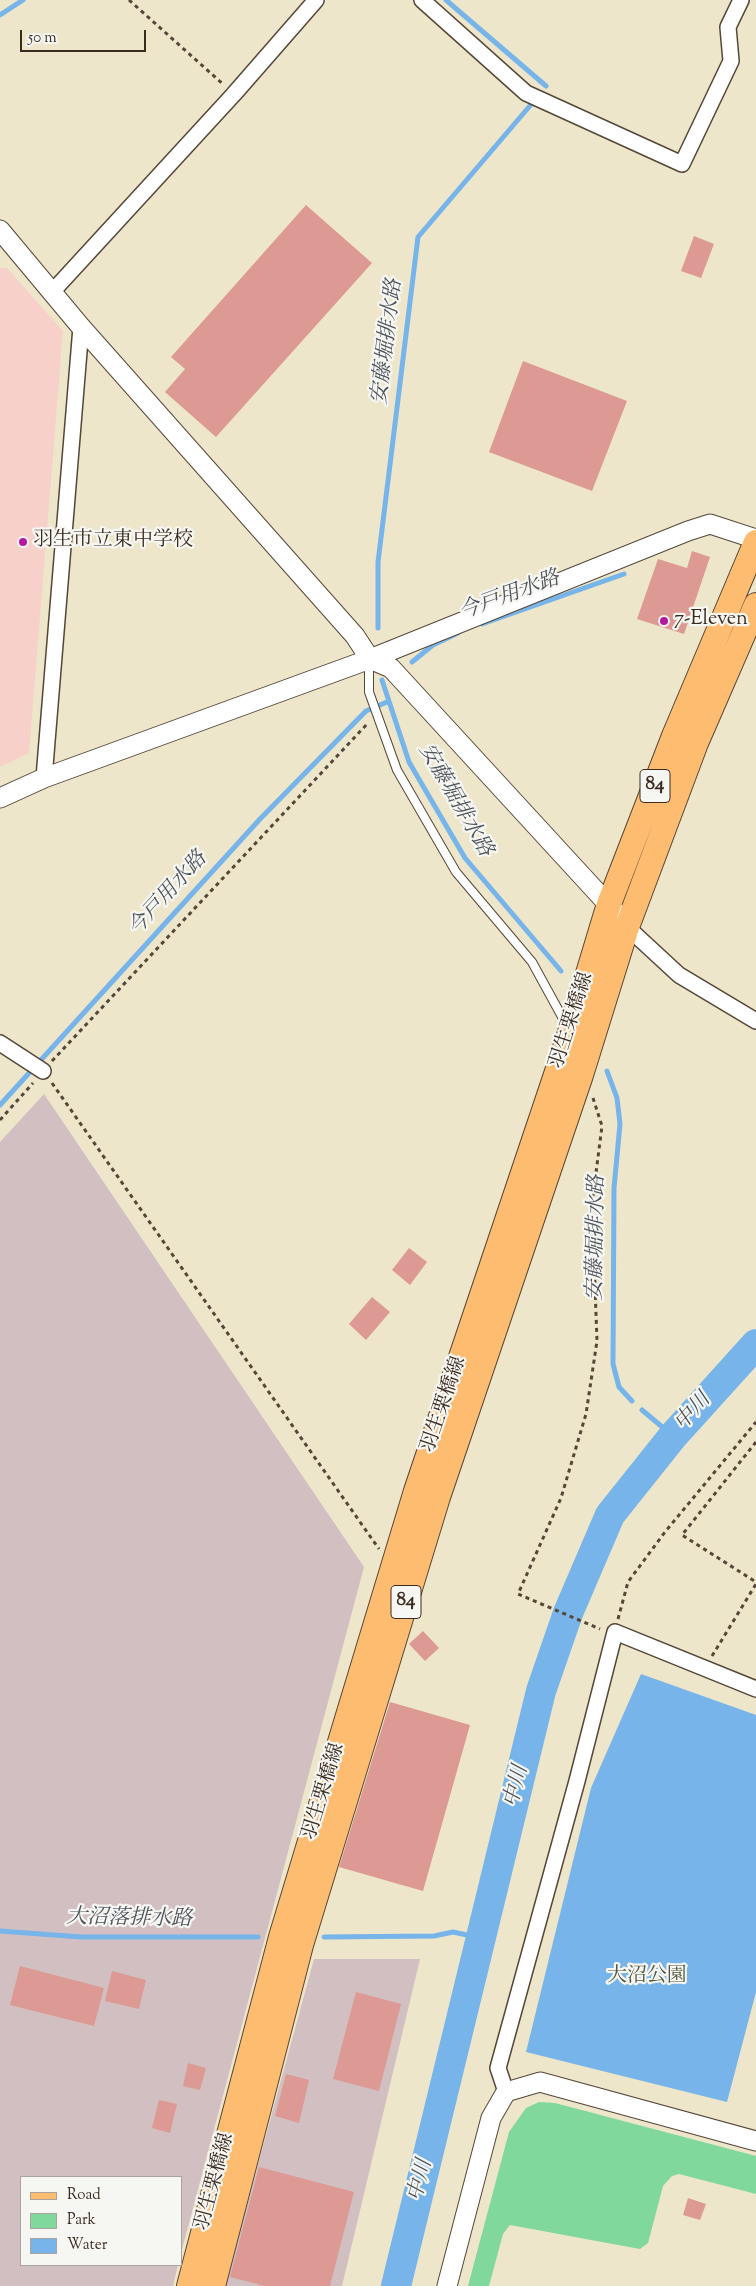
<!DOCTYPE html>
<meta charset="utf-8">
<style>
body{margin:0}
#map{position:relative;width:756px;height:2286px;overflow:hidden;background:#ede6cb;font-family:"Sorts Mill Goudy",serif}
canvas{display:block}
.legend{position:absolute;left:20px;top:2176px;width:162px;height:90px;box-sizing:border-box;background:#f6f6f2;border:1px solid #aba49d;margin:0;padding:6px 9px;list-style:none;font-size:15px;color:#3b2a1e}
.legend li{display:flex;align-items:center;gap:10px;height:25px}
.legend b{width:25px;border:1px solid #aba49d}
.scale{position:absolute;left:20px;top:30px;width:126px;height:22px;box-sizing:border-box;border:2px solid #3b2a1e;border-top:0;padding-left:6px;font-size:15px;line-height:18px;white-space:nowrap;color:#3b2a1e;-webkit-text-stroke:4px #f6f6f2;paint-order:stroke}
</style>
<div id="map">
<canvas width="756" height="2286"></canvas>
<ul class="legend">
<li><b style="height:6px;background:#febc70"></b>Road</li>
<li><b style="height:14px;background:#81d89c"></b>Park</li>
<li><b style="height:14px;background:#76b4e9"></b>Water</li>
</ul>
<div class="scale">50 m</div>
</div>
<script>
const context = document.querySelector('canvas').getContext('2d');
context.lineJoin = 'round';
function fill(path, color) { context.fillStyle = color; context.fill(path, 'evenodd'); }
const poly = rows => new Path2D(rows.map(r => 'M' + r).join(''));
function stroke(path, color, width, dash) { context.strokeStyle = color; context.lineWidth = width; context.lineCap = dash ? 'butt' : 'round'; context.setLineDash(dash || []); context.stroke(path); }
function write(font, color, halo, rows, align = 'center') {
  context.font = font + ' "Sorts Mill Goudy","Noto Serif JP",serif'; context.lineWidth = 4.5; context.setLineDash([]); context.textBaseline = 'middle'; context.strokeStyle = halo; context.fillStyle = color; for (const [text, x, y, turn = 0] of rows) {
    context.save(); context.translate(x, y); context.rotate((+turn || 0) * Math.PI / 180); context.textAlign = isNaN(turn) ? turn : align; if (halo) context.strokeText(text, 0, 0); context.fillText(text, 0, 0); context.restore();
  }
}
const built = poly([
 [0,268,7,268,63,331,29,753,0,767]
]);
const industrial = poly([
 [44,1094,364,1567,181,2253,181,2177,21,2177,21,2265,178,2265,173,2286,0,2286,0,1142],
 [314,1959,420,1959,342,2286,225,2286]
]);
const green = poly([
 [539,2102,555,2103,756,2156,756,2194,679,2174,672,2176,663,2186,648,2243,640,2249,510,2225,503,2234,489,2286,468,2286,509,2132,526,2108]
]);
const water = poly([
 [641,1674,756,1715,756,1992,727,2102,526,2052,591,1788]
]);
const stream = poly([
 [446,0,546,86],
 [0,15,23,0],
 [482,624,624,574],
 [378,628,378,562,418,237,534,101],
 [412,662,433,645,458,633],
 [382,680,409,762,465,858,561,971],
 [607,1071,617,1098,620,1124,614,1188,613,1364,619,1387,632,1401],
 [0,1105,260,819,366,711,387,702],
 [642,1410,673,1436],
 [0,1931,81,1937,258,1937],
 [324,1937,434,1936,453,1932,481,1938]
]);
const river = poly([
 [396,2286,541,1691,568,1613,610,1515,673,1436,756,1344]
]);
const building = poly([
 [306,205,372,263,216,437,165,392,185,369,171,357],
 [694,236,714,244,701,278,681,271],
 [523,361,627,401,592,491,489,452],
 [692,551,710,557,684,634,637,619,658,559,687,568],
 [409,1248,427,1262,410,1285,392,1270],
 [372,1297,390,1312,366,1340,349,1324],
 [423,1631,439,1648,425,1661,409,1644],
 [390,1702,470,1725,423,1891,339,1867],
 [20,1966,104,1988,94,2026,10,2005],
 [112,1971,146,1980,139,2009,105,2001],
 [356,1992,401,2004,379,2091,333,2079],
 [188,2063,206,2068,200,2090,183,2086],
 [286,2074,309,2080,299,2123,275,2116],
 [159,2100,177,2104,170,2133,152,2128],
 [259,2167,354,2192,330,2286,265,2286,230,2277],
 [688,2198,706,2204,700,2220,683,2215]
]);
const path = poly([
 [129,0,224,85],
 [52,1061,368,723],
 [52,1083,379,1549],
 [593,1098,602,1126,592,1204,597,1341,586,1414,561,1498,518,1594,600,1629],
 [0,1120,33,1083],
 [756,1442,682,1535,756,1582],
 [618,1619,628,1582,665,1532,756,1422],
 [712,1656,756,1584]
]);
const service = poly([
 [369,661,369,692,397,770,456,872,532,962,566,1024]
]);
const minor = poly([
 [422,0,526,93,682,164,731,61,728,27,741,0],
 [53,291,234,94,316,0],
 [44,778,81,327],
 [627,927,679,975,756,1021],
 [0,1043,43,1071],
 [506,2092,498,2068,577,1781,615,1632,756,1689]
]);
const tertiary = poly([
 [0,230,81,327,355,636,370,659,391,668,617,914],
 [0,798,44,778,370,659,688,531,710,524,756,539],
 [447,2286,491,2118,506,2092,540,2082,756,2141]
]);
const primary = poly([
 [189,2286,281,1937,416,1491,570,1033,609,904,674,736,756,542],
 [213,2286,301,1945,438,1497,581,1075,627,927,696,743,756,605]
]);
const markers = [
 [23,542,5,"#b5179e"],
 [664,621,5,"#b5179e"]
];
const shields = [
 [655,786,30],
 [406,1602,30]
];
const shieldNames = [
 ["84",655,786],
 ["84",406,1602]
];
const poiNames = [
 ["羽生市立東中学校",33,542],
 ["7-Eleven",674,621]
];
const streetNames = [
 ["羽生栗橋線",573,1021,-72],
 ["羽生栗橋線",445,1405,-71],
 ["羽生栗橋線",325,1792,-73],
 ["羽生栗橋線",216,2182,-75]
];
const parkNames = [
 ["大沼公園",647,1978]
];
const waterNames = [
 ["安藤堀排水路",389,342,-83],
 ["今戸用水路",510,597,-20],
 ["安藤堀排水路",454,801,60],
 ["今戸用水路",169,895,-48],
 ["安藤堀排水路",598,1238,-89],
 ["中川",694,1413,-48],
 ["中川",518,1787,-76],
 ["大沼落排水路",129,1920,1],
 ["中川",422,2181,-76]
];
fill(built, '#f7d1c9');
fill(industrial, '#d2bfc1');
fill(green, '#81d89c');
fill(water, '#76b4e9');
stroke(stream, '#76b4e9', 5);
stroke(river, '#76b4e9', 30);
fill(building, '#dd9993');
stroke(service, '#564638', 10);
stroke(minor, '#564638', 18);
stroke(tertiary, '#564638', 21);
stroke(primary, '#564638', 26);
stroke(path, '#564638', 3, [4, 4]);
stroke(service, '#fff', 8);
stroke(minor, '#fff', 15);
stroke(tertiary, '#fff', 19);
stroke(primary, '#febc70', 24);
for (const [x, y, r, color] of markers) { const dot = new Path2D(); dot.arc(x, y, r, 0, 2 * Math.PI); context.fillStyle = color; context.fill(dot); stroke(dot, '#f6f6f2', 2); }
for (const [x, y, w] of shields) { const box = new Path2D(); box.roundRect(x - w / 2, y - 16.5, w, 33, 4); context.fillStyle = '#f6f6f2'; context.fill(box); stroke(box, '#3b2a1e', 1); }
write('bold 19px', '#3b2a1e', null, shieldNames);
write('20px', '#3b2a1e', '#f6f6f2', poiNames, 'left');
write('20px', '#3b2a1e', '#f6f6f2', streetNames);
write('20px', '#4c563e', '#f6f6f2', parkNames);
write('italic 21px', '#4d535b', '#f6f6f2', waterNames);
</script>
